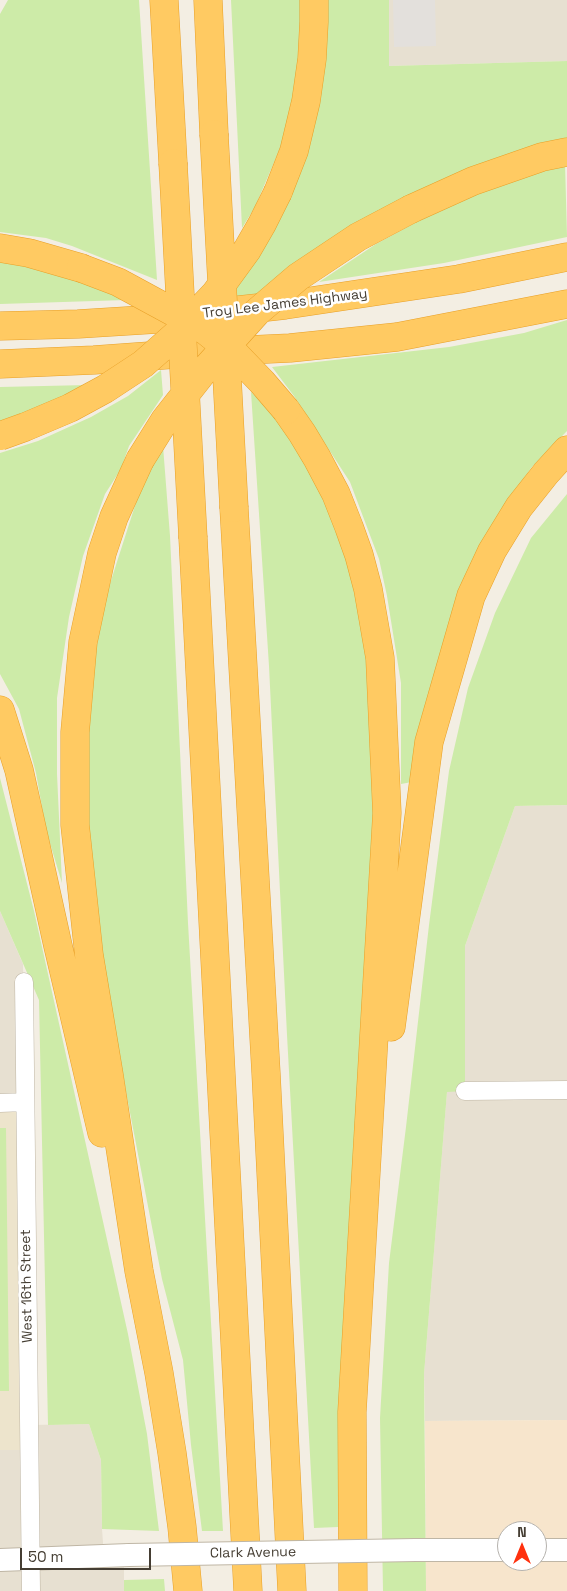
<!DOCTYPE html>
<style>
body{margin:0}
#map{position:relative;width:567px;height:1591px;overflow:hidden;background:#f3eee3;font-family:"Space Grotesk",sans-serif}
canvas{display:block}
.north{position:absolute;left:497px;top:1521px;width:50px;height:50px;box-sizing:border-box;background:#fff;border:1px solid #b5b2ad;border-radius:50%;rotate:0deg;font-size:14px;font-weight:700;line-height:20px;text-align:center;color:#453e33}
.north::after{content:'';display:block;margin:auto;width:18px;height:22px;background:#ff310e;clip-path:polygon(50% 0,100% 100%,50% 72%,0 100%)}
.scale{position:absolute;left:20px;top:1548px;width:131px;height:22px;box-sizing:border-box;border:2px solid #453e33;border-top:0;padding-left:6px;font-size:15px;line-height:18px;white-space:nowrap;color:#453e33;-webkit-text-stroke:4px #fff;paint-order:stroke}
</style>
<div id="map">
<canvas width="567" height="1591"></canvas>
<div class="north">N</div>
<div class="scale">50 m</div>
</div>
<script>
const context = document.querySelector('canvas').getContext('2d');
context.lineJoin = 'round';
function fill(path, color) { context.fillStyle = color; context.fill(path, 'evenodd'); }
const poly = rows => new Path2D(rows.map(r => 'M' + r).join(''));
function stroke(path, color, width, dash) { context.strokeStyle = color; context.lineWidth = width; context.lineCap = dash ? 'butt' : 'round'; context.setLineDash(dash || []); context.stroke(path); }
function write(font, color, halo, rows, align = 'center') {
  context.font = font + ' "Space Grotesk",sans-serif'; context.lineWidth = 5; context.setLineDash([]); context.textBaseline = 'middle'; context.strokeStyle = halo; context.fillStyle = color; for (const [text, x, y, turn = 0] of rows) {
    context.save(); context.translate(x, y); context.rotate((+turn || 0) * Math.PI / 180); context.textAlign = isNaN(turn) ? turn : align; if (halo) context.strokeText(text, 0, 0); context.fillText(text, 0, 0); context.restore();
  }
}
const residential = poly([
 [389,0,567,0,567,61,389,66],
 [567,805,567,1420,425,1421,424,1374,447,1091,465,1091,465,946,515,806],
 [0,911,23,964,25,1102,0,1103],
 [89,1424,101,1460,102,1529,104,1556,124,1555,124,1591,0,1591,0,1450,29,1449,29,1425]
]);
const commercial = poly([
 [567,1420,567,1591,426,1591,425,1421],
 [507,1531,537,1531,537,1561,507,1561]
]);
const education = poly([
 [25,1102,29,1450,0,1450,0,1103]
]);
const green = poly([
 [8,0,139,0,157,280,72,246,46,238,0,232,0,14],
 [231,0,305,0,303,46,287,132,255,207,242,228],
 [314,0,389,0,389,66,567,61,567,152,220,312,278,192],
 [565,163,567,237,444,263,319,282,376,244,437,211,496,186],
 [0,260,64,274,126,300,0,304],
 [567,320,567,431,531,468,490,530,443,646,423,712,412,782,401,784,401,683,387,596,379,559,350,482,294,396,272,367,449,347,524,333],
 [161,370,163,395,129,446,121,469,105,494,83,556,69,617,57,698,57,774,62,883,46,830,36,773,19,709,0,674,0,453,38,441,91,417,128,396],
 [88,385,46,407,0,423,0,387],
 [251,392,282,421,313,470,345,545,368,648,377,753,340,1399,338,1527,314,1528,287,1035,269,666],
 [163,446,170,536,188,923,223,1531,202,1531,191,1445,183,1360,162,1279,127,1097,102,955,93,881,87,801,89,713,97,644,107,593,141,487],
 [567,494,567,805,515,806,465,946,465,1091,447,1092,424,1374,426,1591,383,1591,380,1418,389,1263,406,1127,429,925,449,771,468,688,495,613,531,538],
 [0,778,34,911,128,1334,147,1434,159,1531,102,1529,101,1460,89,1424,48,1425,39,1000,0,911],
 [0,1128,6,1128,9,1391,0,1391],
 [164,1579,165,1591,124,1591,124,1580]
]);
const parking = poly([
 [393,0,435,0,436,46,394,47]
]);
const minor = poly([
 [24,982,31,1591],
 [465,1091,567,1090],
 [0,1103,25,1102]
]);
const tertiary = poly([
 [415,1550,507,1550],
 [537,1550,567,1550],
 [0,1560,129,1555]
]);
const motorway = poly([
 [164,0,173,163],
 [208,0,214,134],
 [278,192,294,151,306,101,312,59,314,22,314,0],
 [411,209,473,181,542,157,567,152],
 [0,248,29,253,81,268],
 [0,326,78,324,158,319,285,305,459,279,567,257],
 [0,364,94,360,205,352,290,348,397,337,567,304],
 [286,410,302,433,317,458,336,494,349,527,359,555,368,589,380,658,387,813,352,1412,353,1591],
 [140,460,114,517,102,553,83,642,75,732,75,825,89,955,109,1075,139,1271,159,1373,172,1453,182,1527,188,1591],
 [234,508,266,1073,292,1591],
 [193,538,248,1591],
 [0,710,19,770,58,946,102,1133],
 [391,1027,429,742,471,596,492,551,519,507,546,473,567,450]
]);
const tertiaryBridge = poly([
 [129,1555,415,1550]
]);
const motorwayBridge = poly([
 [214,134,234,508],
 [173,163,193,538],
 [81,268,118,282,201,327,236,355,262,382,286,410],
 [0,436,25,427,70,408,105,389,143,364,177,334,215,294,247,250,262,224,278,192],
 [140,460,165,420,202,373,257,312,298,277,358,237,411,209]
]);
const streetNames = [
 ["Troy Lee James Highway",285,304,-7],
 ["West 16th Street",27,1286,-91],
 ["Clark Avenue",253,1553,-1]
];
fill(residential, '#e7e0d1');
fill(commercial, '#f7e5cc');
fill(education, '#ede4cc');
fill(green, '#cdeba8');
fill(parking, '#e3e0dc');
stroke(minor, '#bfb6a5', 19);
stroke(tertiary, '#bfb6a5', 24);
stroke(motorway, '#e8a028', 29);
stroke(minor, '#fff', 18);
stroke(tertiary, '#fff', 22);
stroke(motorway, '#ffca62', 28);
stroke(tertiaryBridge, '#bfb6a5', 24, []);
stroke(motorwayBridge, '#e8a028', 29, []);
stroke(tertiaryBridge, '#fff', 22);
stroke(motorwayBridge, '#ffca62', 28);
write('14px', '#453e33', '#fff', streetNames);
</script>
